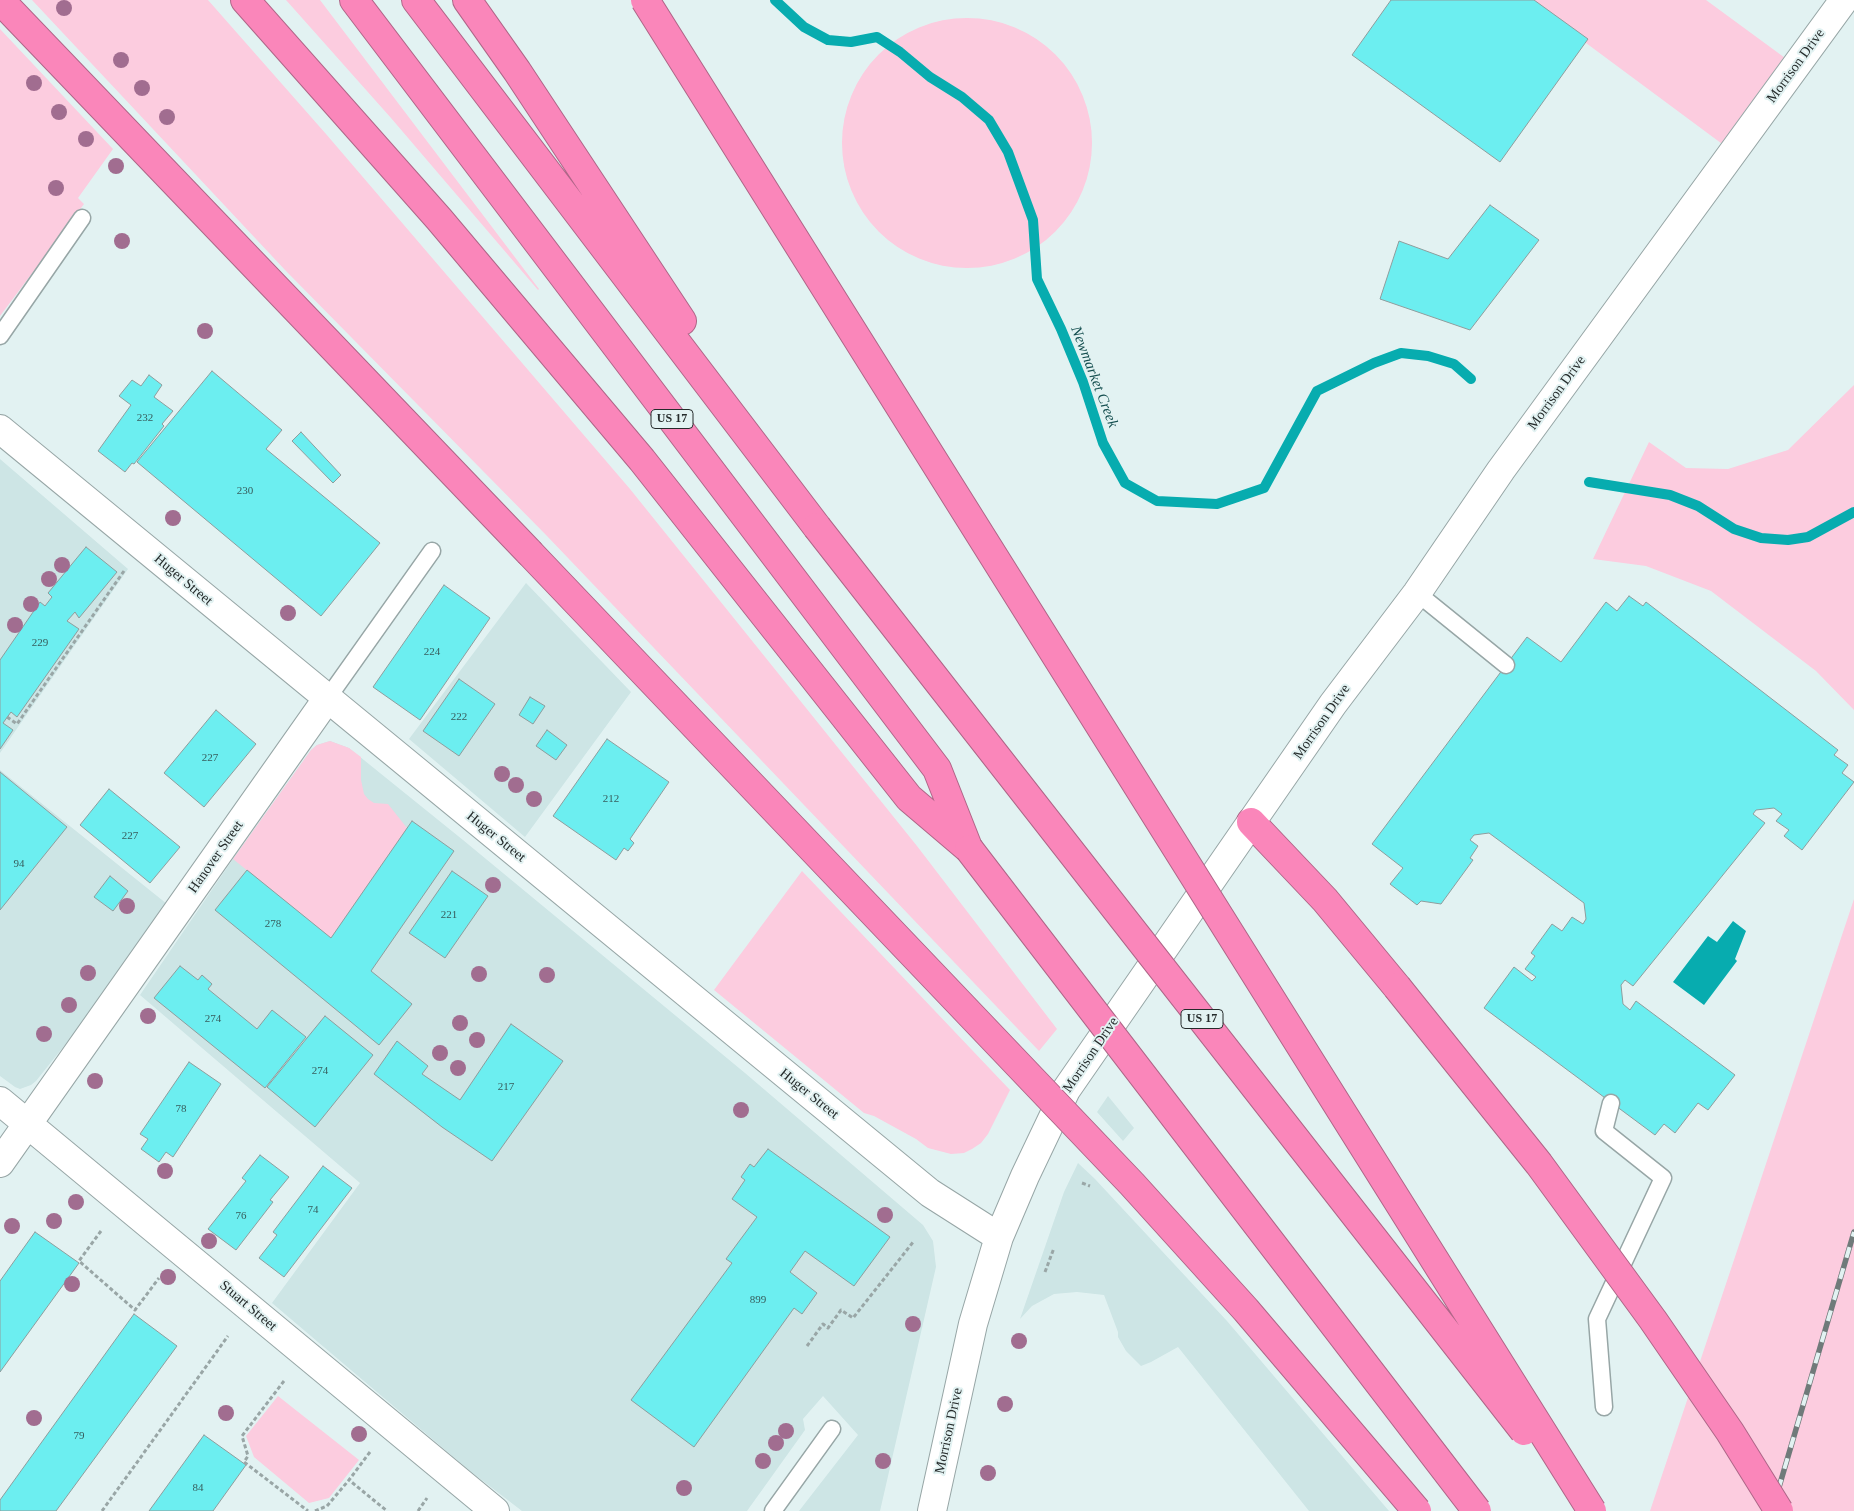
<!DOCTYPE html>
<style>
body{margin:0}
canvas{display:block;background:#e2f2f2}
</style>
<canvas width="1854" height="1511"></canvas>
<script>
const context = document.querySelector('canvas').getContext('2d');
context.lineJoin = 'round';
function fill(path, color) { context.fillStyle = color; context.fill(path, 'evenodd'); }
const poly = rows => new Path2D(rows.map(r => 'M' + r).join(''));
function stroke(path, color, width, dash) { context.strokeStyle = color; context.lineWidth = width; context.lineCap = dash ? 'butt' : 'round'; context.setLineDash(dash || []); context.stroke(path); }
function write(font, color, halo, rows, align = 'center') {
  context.font = font + ' Georgia,serif'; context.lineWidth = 4; context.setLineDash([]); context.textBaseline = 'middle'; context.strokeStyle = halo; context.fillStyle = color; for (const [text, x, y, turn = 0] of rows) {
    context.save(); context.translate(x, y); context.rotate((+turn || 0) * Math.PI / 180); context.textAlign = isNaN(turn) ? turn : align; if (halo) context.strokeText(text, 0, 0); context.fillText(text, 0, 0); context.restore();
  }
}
const built = poly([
 [0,459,128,569,0,753],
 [526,583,631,692,525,837,409,739],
 [330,741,349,748,463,840,745,1073,923,1225,933,1241,936,1267,880,1511,799,1511,858,1435,823,1396,803,1419,805,1430,747,1511,522,1511,470,1471,272,1303,360,1183,140,995,233,859,311,750,317,745],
 [0,770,167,904,84,1021,36,1081,31,1085,20,1089,15,1087,0,1076],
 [1108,1096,1134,1128,1123,1141,1097,1112],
 [1078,1163,1095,1179,1227,1321,1389,1511,1309,1511,1178,1347,1151,1362,1141,1366,1126,1351,1118,1337,1118,1332,1104,1295,1077,1292,1054,1294,1032,1306,1020,1319,1064,1192]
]);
const green = poly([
 [32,0,208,0,326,134,630,489,917,846,1057,1029,1039,1051,547,536,286,271],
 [286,0,320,0,539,289,538,290,391,118],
 [1528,0,1706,0,1796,66,1733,152],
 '842 143a125 125 0 1 1 250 0a125 125 0 1 1-250 0Z',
 [0,29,113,149,78,198,84,204,0,316],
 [1854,385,1854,710,1816,671,1711,591,1646,566,1593,559,1649,442,1686,468,1728,469,1788,450],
 [330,741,349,748,361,757,361,780,364,794,368,799,374,803,388,804,407,828,331,938,233,859,311,750,317,745],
 [802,871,1010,1090,988,1134,981,1143,972,1149,964,1153,951,1154,928,1148,916,1139,874,1116,864,1113,714,990],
 [1854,899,1854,1511,1650,1511,1744,1230],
 [278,1396,359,1460,329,1498,309,1503,254,1457,246,1436]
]);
const water = poly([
 [1733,921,1746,931,1735,959,1737,961,1704,1005,1673,982,1708,936,1717,942]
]);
const stream = poly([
 [775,0,804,27,828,40,851,42,877,37,900,52,930,77,962,97,989,120,1008,152,1033,220,1037,279,1061,329,1083,382,1103,443,1125,483,1157,501,1217,504,1264,488,1317,391,1374,363,1401,353,1428,356,1454,364,1471,379],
 [1589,482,1670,495,1698,506,1734,529,1761,538,1788,540,1808,537,1854,512]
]);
const building = poly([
 [1391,0,1534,0,1588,39,1500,162,1352,55,1391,0],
 [1490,205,1539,240,1470,330,1380,299,1399,241,1448,259,1490,205],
 [212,371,282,430,266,449,380,543,321,616,137,462,212,371],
 [149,375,162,385,154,397,173,411,162,424,164,426,134,464,132,463,125,472,98,451,131,405,119,396,132,380,141,386,149,375],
 [301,432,341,475,333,483,292,441,301,432],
 [86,547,117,572,79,618,75,612,67,621,79,629,17,717,11,712,3,723,13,730,0,749,0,660,40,602,45,606,52,597,48,593,86,547],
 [444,585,490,618,420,720,373,687,444,585],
 [1629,596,1643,606,1646,602,1838,750,1834,755,1848,765,1842,773,1854,782,1802,850,1784,836,1789,830,1776,821,1782,814,1774,808,1756,810,1753,814,1765,823,1633,986,1625,980,1621,985,1623,1004,1630,1010,1636,1001,1735,1075,1708,1110,1698,1103,1675,1133,1664,1124,1655,1135,1484,1008,1514,967,1532,981,1536,977,1525,969,1535,956,1531,953,1552,924,1562,931,1572,917,1583,924,1586,919,1584,903,1489,833,1474,835,1470,840,1478,846,1470,858,1473,860,1441,904,1421,901,1417,905,1390,884,1403,868,1372,844,1527,637,1561,662,1606,602,1617,611,1629,596],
 [459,679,495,704,459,756,423,731,459,679],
 [530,697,545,706,533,724,519,715,530,697],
 [216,710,256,744,204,807,164,773,216,710],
 [547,730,567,745,556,760,536,746,547,730],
 [607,739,669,782,630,839,634,843,628,851,624,848,616,860,553,816,607,739],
 [0,772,67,827,0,910,0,772],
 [109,789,180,847,150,883,80,825,109,789],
 [412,821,454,851,371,971,412,1004,379,1045,215,910,247,870,331,938,412,821],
 [452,871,488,896,445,958,409,933,452,871],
 [110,876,128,891,113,911,94,897,110,876],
 [180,966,198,980,202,975,212,984,208,989,257,1029,272,1010,306,1037,265,1088,154,998,180,966],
 [325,1016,373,1055,315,1127,267,1087,325,1016],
 [511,1024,563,1061,492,1161,442,1127,374,1074,397,1041,428,1066,422,1074,460,1100,511,1024],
 [189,1062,221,1084,173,1157,166,1152,159,1162,141,1149,148,1139,140,1134,189,1062],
 [768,1149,890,1237,854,1286,805,1251,790,1272,817,1293,802,1314,794,1308,694,1447,631,1400,732,1263,726,1259,757,1217,732,1199,745,1180,741,1177,750,1164,754,1167,768,1149],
 [260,1155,289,1177,270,1200,273,1202,236,1250,208,1229,246,1181,242,1178,260,1155],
 [323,1166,352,1188,284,1277,259,1258,277,1235,273,1232,323,1166],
 [35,1232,79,1263,0,1372,0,1281,35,1232],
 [134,1314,177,1346,56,1511,0,1511,0,1500,134,1314],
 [204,1435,246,1465,213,1511,149,1511,204,1435]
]);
const path = poly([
 [7,717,17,724,124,571],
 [1082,1183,1090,1186],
 [101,1231,79,1261,135,1310,159,1278],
 [1045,1272,1054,1248],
 [807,1346,823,1324,828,1328,841,1310,853,1318,914,1241],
 [284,1381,242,1436,248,1456,244,1462,308,1511],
 [370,1452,349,1480,387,1511],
 [102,1511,228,1336],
 [315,1511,327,1506,349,1480],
 [418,1511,427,1498]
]);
const lane = poly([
 [0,336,82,218],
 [1417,593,1506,665],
 [327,699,432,551],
 [1604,1407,1597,1319,1663,1178,1604,1131,1611,1103],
 [773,1511,832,1429]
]);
const street = poly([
 [0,1101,495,1511],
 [0,1163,327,699]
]);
const secondary = poly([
 [0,429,930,1193,999,1237],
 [932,1511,973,1324,999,1237,1025,1176,1066,1090,1333,704,1417,593,1501,470,1844,0]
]);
const highway = poly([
 [0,0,529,552],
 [245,0,439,219,642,460,909,798,969,849],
 [354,0,937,769,967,845],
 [416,0,817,527],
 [467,0,517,71,682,321],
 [1251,822,1325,900,1397,987]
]);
const rail = poly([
 [1772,1511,1854,1232]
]);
const highwayBridge = poly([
 [645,0,1592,1511],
 [817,527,1524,1431],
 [529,552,1132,1184,1246,1310,1417,1511],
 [969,849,1477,1511],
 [1397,987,1539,1164,1653,1320,1730,1432,1779,1511]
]);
const trees = [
 [64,8],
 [121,60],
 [34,83],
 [142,88],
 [59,112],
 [167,117],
 [86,139],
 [116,166],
 [56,188],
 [122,241],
 [205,331],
 [173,518],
 [62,565],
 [49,579],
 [31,604],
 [288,613],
 [15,625],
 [502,774],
 [516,785],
 [534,799],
 [493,885],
 [127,906],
 [88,973],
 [479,974],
 [547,975],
 [69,1005],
 [148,1016],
 [460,1023],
 [44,1034],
 [477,1040],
 [440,1053],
 [458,1068],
 [95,1081],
 [741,1110],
 [165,1171],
 [76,1202],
 [885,1215],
 [54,1221],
 [12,1226],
 [209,1241],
 [168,1277],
 [72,1284],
 [913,1324],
 [1019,1341],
 [1005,1404],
 [226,1413],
 [34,1418],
 [786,1431],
 [359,1434],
 [776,1443],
 [763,1461],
 [883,1461],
 [988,1473],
 [684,1488]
];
const numberNames = [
 ["232",145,418],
 ["230",245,491],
 ["229",40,643],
 ["224",432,652],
 ["222",459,717],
 ["227",210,758],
 ["212",611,799],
 ["227",130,836],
 ["94",19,864],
 ["221",449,915],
 ["278",273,924],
 ["274",213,1019],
 ["274",320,1071],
 ["217",506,1087],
 ["78",181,1109],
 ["74",313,1210],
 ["76",241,1216],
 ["899",758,1300],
 ["79",79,1436],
 ["84",198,1488]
];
const shields = [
 [672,419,42],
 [1202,1019,42]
];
const shieldNames = [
 ["US 17",672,419],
 ["US 17",1202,1019]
];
const streetNames = [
 ["Morrison Drive",1796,66,-54],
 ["Morrison Drive",1557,393,-54],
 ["Huger Street",183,580,40],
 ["Morrison Drive",1322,722,-55],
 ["Huger Street",496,837,39],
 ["Hanover Street",216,857,-55],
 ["Morrison Drive",1091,1055,-56],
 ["Huger Street",809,1094,39],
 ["Stuart Street",248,1306,40],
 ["Morrison Drive",949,1431,-78]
];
const waterNames = [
 ["Newmarket Creek",1094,377,69]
];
fill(built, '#cde5e5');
fill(green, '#fcccdf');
fill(water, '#07acaf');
stroke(stream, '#07acaf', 10);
fill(building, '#6ceef0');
stroke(building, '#8e9d9d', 1);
stroke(lane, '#97a6a6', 19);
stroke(street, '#97a6a6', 30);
stroke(secondary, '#97a6a6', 30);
stroke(highway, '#af6688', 30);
stroke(path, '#99a6a6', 3, [4, 2.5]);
stroke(lane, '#fff', 16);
stroke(street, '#fff', 28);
stroke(secondary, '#fff', 28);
stroke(highway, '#fa86ba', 28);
stroke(rail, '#707a7a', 5.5);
stroke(rail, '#e2f2f2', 4, [11]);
stroke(highwayBridge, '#af6688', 30, []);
stroke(highwayBridge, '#fa86ba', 28);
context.fillStyle = '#a16d90';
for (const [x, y] of trees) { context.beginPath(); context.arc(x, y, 8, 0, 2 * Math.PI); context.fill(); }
write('11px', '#375c5c', null, numberNames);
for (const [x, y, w] of shields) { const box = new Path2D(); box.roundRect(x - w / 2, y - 9.5, w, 19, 4); context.fillStyle = '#e2f2f2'; context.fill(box); stroke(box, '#252b2b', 1); }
write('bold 12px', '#252b2b', null, shieldNames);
write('14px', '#252b2b', '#e2f2f2', streetNames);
write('italic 15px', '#144e4f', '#e2f2f2', waterNames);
</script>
